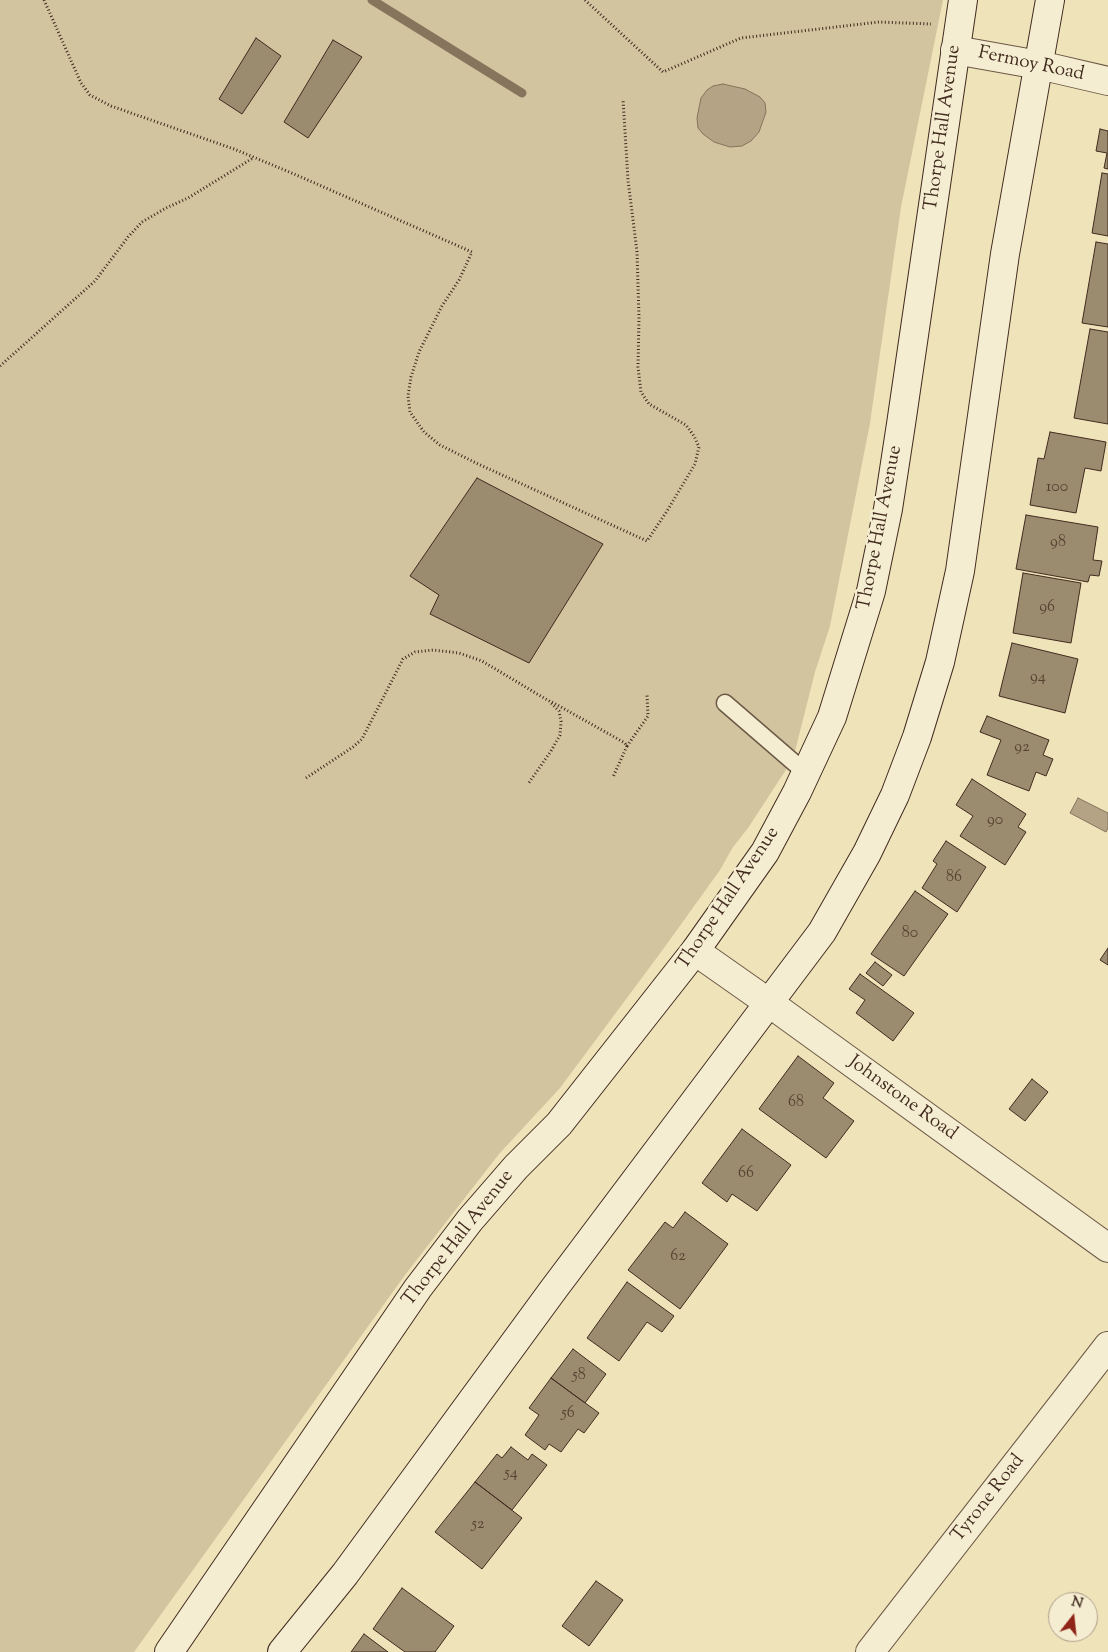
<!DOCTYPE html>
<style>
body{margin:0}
#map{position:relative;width:1108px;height:1652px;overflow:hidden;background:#efe3b9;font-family:"Sorts Mill Goudy",serif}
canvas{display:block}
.north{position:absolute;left:1048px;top:1592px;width:50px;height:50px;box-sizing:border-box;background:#f5edd2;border:1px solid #ad9f8a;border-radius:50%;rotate:16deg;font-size:14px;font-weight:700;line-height:20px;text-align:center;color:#412b1f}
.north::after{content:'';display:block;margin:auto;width:18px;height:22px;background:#8f2418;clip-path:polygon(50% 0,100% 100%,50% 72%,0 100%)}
</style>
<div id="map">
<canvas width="1108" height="1652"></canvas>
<div class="north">N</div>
</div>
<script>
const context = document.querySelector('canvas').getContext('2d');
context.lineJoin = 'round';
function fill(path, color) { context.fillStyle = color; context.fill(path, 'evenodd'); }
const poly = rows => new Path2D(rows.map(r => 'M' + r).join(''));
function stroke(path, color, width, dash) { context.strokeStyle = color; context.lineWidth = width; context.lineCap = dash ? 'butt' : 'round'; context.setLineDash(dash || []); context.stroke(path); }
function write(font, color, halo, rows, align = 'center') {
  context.font = font + ' "Sorts Mill Goudy",serif'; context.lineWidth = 5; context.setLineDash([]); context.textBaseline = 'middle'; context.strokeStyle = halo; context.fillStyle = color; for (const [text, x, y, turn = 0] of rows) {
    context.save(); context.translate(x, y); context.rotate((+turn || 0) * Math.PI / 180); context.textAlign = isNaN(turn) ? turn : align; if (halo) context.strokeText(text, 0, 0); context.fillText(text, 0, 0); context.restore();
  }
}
const green = poly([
 [0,0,943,0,901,207,870,423,830,626,815,672,793,759,748,828,733,847,720,870,664,948,560,1088,499,1154,405,1275,134,1652,0,1652]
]);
const water = poly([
 [723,84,745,89,760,97,765,103,766,112,759,132,751,141,742,146,730,147,714,142,703,134,698,128,697,118,701,98,707,90,713,86,723,84],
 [1078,798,1108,813,1108,828,1106,832,1070,813,1078,798]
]);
const stream = poly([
 [372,0,522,93]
]);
const building = poly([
 [256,38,281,56,242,114,219,99,256,38],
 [333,40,362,57,308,138,284,122,333,40],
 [1100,129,1108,131,1108,169,1104,168,1107,153,1096,151,1100,129],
 [1102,173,1108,174,1108,236,1092,233,1102,173],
 [1096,242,1108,244,1108,327,1082,323,1096,242],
 [1090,329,1108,332,1108,424,1074,418,1090,329],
 [1050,432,1106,442,1101,471,1085,468,1076,513,1030,505,1038,458,1044,459,1050,432],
 [477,478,603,544,529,663,430,614,439,595,410,576,477,478],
 [1026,515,1098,527,1093,560,1102,561,1099,576,1090,575,1088,582,1016,569,1026,515],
 [1023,573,1081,583,1071,643,1013,633,1023,573],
 [1012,643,1078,659,1065,713,999,696,1012,643],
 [987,716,1049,740,1043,755,1053,759,1046,776,1036,772,1029,791,987,775,1001,740,980,732,987,716],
 [972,779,1026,814,1018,827,1026,832,1005,865,960,836,973,816,956,805,972,779],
 [946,841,986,867,957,912,922,888,937,864,933,861,946,841],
 [915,891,948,914,904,976,871,954,915,891],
 [1108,948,1108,965,1100,960,1108,948],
 [875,962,892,975,883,986,866,973,875,962],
 [860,974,914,1013,893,1041,856,1013,865,1000,849,989,860,974],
 [798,1056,834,1083,823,1098,854,1121,826,1158,759,1109,798,1056],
 [1032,1079,1048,1092,1025,1121,1009,1109,1032,1079],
 [742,1129,791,1165,757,1211,732,1194,727,1202,702,1183,742,1129],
 [685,1212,728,1244,680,1309,628,1270,665,1222,673,1228,685,1212],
 [627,1282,674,1316,662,1332,647,1322,619,1361,587,1338,627,1282],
 [573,1349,606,1374,585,1403,551,1378,573,1349],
 [551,1378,599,1413,584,1433,578,1429,561,1452,549,1444,545,1450,525,1435,539,1415,529,1408,551,1378],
 [511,1447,528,1460,532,1454,547,1465,512,1510,475,1482,497,1454,502,1458,511,1447],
 [475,1482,522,1518,482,1569,435,1532,475,1482],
 [596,1581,623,1600,589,1646,562,1626,596,1581],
 [402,1588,454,1626,435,1652,405,1652,373,1629,402,1588],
 [364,1634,388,1652,351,1652,364,1634]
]);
const path = poly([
 [44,0,81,83,90,95,111,106,234,149,294,174,472,252,459,280,442,306,419,352,411,377,408,396,410,412,424,432,440,445,478,464,647,541,667,511,695,464,699,447,694,436,686,425,649,404,641,392,638,367,639,318,637,252,628,180,623,99],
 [585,0,663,72,741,38,879,22,931,24],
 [0,366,95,281,128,237,142,222,166,208,188,198,253,158],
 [552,702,625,743,627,746,613,777],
 [627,746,648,716,647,695],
 [306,778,353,747,362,739,403,659,415,652,433,650,459,653,482,661,549,701,559,711,561,721,560,735,551,751,528,784]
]);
const lane = poly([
 [725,703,806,773]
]);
const street = poly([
 [955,50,1039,65,1108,81],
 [695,951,779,1010,1108,1248],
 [870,1652,1108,1346]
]);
const secondary = poly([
 [169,1652,418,1288,470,1220,516,1167,559,1124,695,951,765,852,797,792,832,717,871,591,888,509,901,424,963,0],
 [282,1652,345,1574,553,1290,822,932,867,853,895,795,917,737,940,662,960,571,1005,254,1050,0]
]);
const numberNames = [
 ["100",1057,488],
 ["98",1058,543],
 ["96",1047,608],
 ["94",1038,678],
 ["92",1022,748],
 ["90",995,821],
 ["86",954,878],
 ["80",910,934],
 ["68",796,1103],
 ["66",746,1174],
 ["62",678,1257],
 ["58",579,1376],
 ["56",568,1414],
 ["54",511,1474],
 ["52",478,1525]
];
const streetNames = [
 ["Fermoy Road",1031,65,12],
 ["Thorpe Hall Avenue",944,128,-82],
 ["Thorpe Hall Avenue",881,528,-79],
 ["Thorpe Hall Avenue",729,899,-56],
 ["Johnstone Road",902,1099,36],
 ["Thorpe Hall Avenue",459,1239,-52],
 ["Tyrone Road",989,1499,-52]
];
fill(green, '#d1c49f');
fill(water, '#b4a485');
stroke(water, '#86745c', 1);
stroke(stream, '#86745c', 9);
fill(building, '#9b8b6f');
stroke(building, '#412b1f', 1);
stroke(lane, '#6c5946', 19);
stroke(street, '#6c5946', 30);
stroke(secondary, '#412b1f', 30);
stroke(path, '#412b1f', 3, [1, 2.5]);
stroke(lane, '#f5edd2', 16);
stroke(street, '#f5edd2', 28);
stroke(secondary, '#f5edd2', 28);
write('16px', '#584333', null, numberNames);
write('19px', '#412b1f', '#f5edd2', streetNames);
</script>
